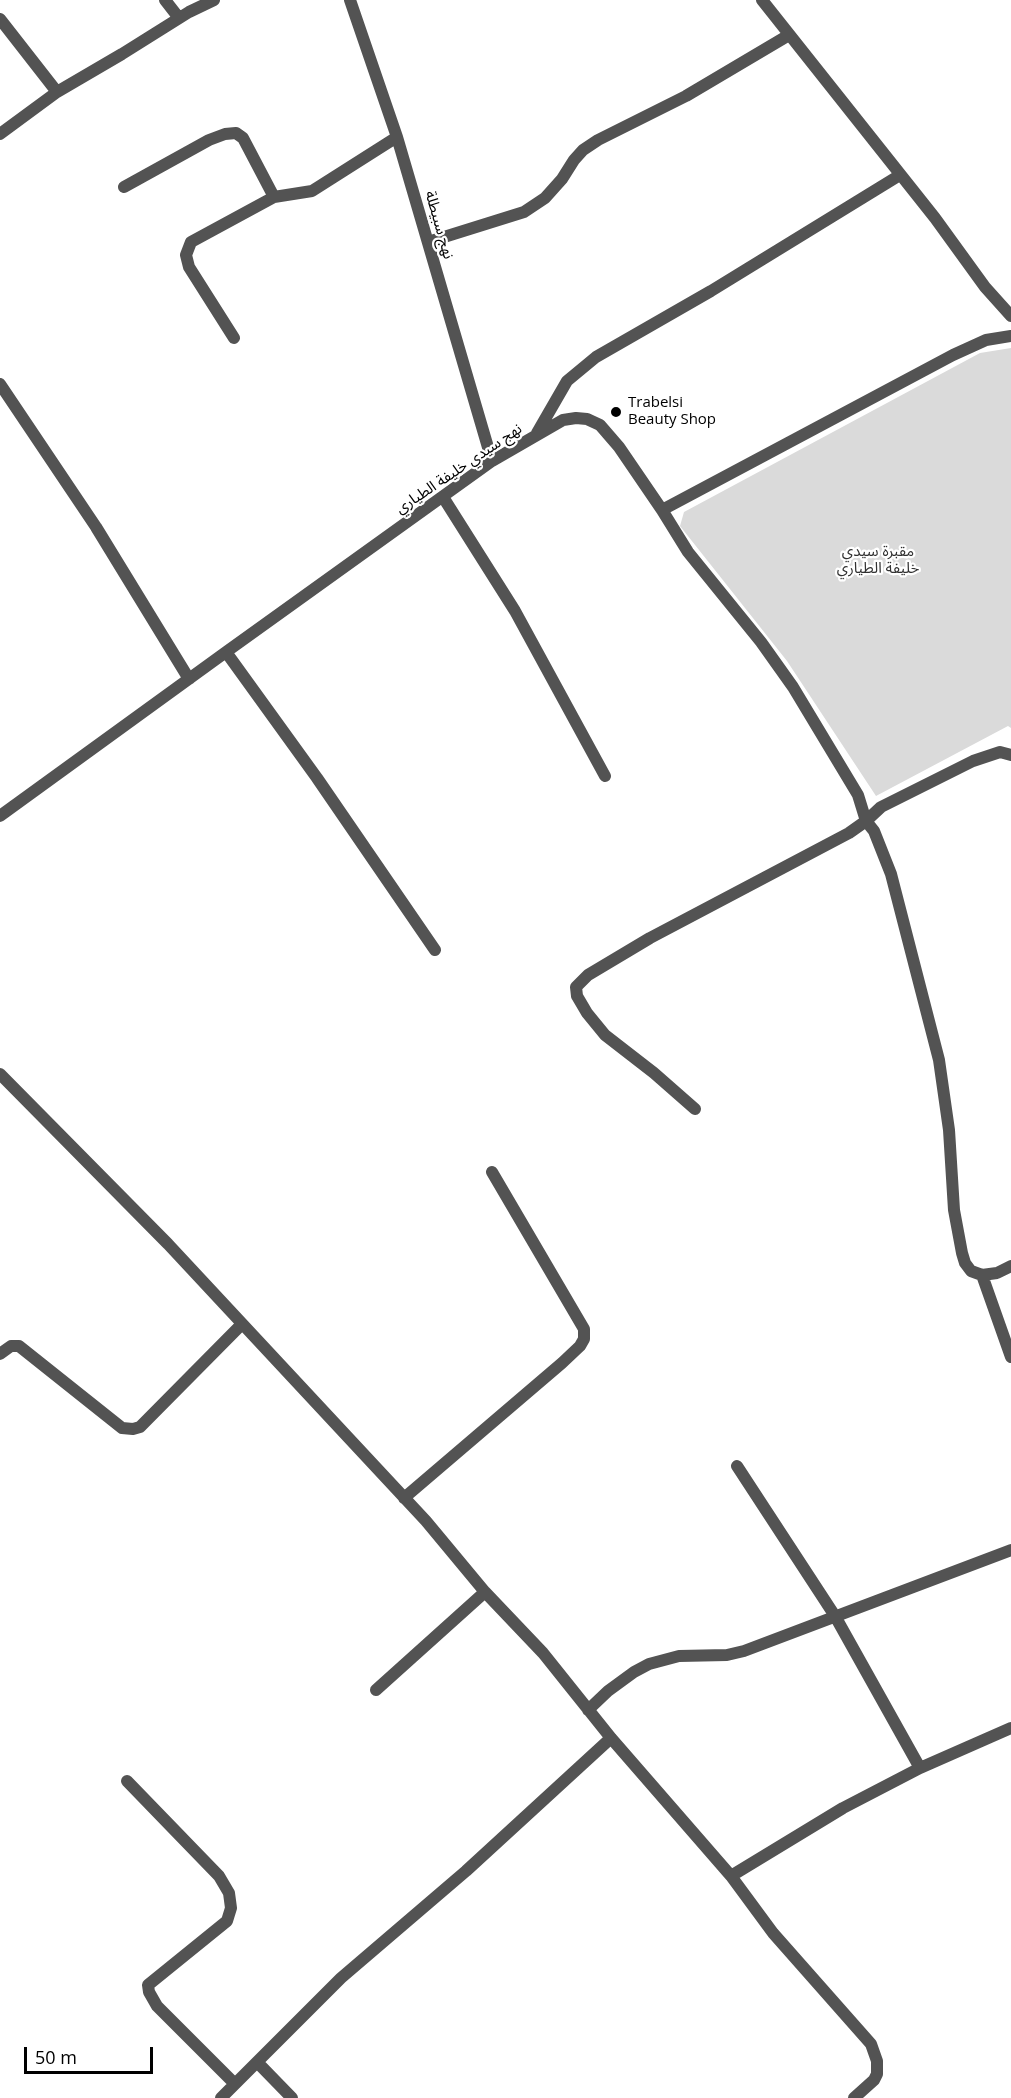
<!DOCTYPE html>
<meta charset="utf-8">
<style>
body{margin:0}
#map{position:relative;width:1011px;height:2098px;overflow:hidden;background:#fff;font-family:"Open Sans",sans-serif}
canvas{display:block}
.scale{position:absolute;left:24px;top:2047px;width:129px;height:27px;box-sizing:border-box;border:3px solid #000;border-top:0;padding-left:8px;font-size:18px;line-height:21px;white-space:nowrap;color:#000;-webkit-text-stroke:4px #fff;paint-order:stroke}
</style>
<div id="map">
<canvas width="1011" height="2098"></canvas>
<div class="scale">50 m</div>
</div>
<script>
const context = document.querySelector('canvas').getContext('2d');
context.lineJoin = 'round';
function fill(path, color) { context.fillStyle = color; context.fill(path, 'evenodd'); }
const poly = rows => new Path2D(rows.map(r => 'M' + r).join(''));
function stroke(path, color, width, dash) { context.strokeStyle = color; context.lineWidth = width; context.lineCap = dash ? 'butt' : 'round'; context.setLineDash(dash || []); context.stroke(path); }
function write(font, color, halo, rows, align = 'center') {
  context.font = font + ' "Open Sans","Noto Sans Arabic",sans-serif'; context.lineWidth = 4.5; context.setLineDash([]); context.textBaseline = 'middle'; context.strokeStyle = halo; context.fillStyle = color; for (const [text, x, y, turn = 0] of rows) {
    context.save(); context.translate(x, y); context.rotate((+turn || 0) * Math.PI / 180); context.textAlign = isNaN(turn) ? turn : align; if (halo) context.strokeText(text, 0, 0); context.fillText(text, 0, 0); context.restore();
  }
}
const green = poly([
 [1011,348,1011,728,1008,726,876,796,787,661,680,526,684,512,980,353]
]);
const minor = poly([
 [165,0,179,18],
 [350,0,397,137,492,461],
 [762,0,935,218,985,287,1011,316],
 [0,19,57,92],
 [0,134,57,92,122,54,189,12,214,0],
 [124,187,209,140,225,134,236,133,243,138,274,197],
 [428,242,524,212,545,198,562,179,574,160,583,150,598,140,686,96,789,35],
 [234,338,189,267,186,255,191,242,274,197,312,191,397,137],
 [0,384,96,527,189,679],
 [537,433,567,381,596,357,711,291,900,175],
 [443,497,515,611,605,776],
 [662,510,688,552,761,642,793,687,858,795,866,821,849,833,650,938,588,975,576,987,577,996,587,1013,605,1035,654,1073,695,1109],
 [226,652,317,778,435,950],
 [1011,755,1000,752,973,761,881,807,866,821,874,831,891,874,939,1060,949,1130,954,1210,962,1253,965,1263,971,1271,982,1275,997,1273,1011,1266],
 [0,816,226,652,492,461,563,420,576,418,587,419,600,425,619,447,662,510,953,355,986,340,1011,336],
 [0,1074,168,1244,426,1521,485,1592,543,1653,611,1738,731,1876,773,1933,871,2044,877,2061,877,2074,874,2080,854,2098],
 [982,1275,1011,1357],
 [0,1354,11,1346,19,1346,122,1428,133,1429,140,1427,242,1324],
 [737,1466,835,1616,920,1768],
 [404,1498,562,1363,580,1346,584,1339,584,1329,492,1172],
 [376,1690,485,1592],
 [588,1710,608,1691,634,1672,649,1664,679,1656,727,1655,744,1651,1011,1550],
 [127,1781,219,1876,229,1893,231,1908,227,1921,148,1985,149,1992,157,2006,235,2084],
 [731,1876,843,1808,920,1768,1011,1728],
 [257,2062,292,2098],
 [221,2098,341,1978,466,1871,611,1738]
]);
const markers = [
 [616,412,6,"#000"]
];
const streetNames = [
 ["نهج سبيطلة",439,225,74],
 ["نهج سيدي خليفة الطياري",459,469,-34]
];
const poiNames = [
 ["Trabelsi",628,403],
 ["Beauty Shop",628,420]
];
const parkNames = [
 ["مقبرة سيدي",878,552],
 ["خليفة الطياري",878,569]
];
fill(green, '#dadada');
stroke(minor, '#535353', 12);
for (const [x, y, r, color] of markers) { const dot = new Path2D(); dot.arc(x, y, r, 0, 2 * Math.PI); context.fillStyle = color; context.fill(dot); stroke(dot, '#fff', 2); }
write('15px', '#000', '#fff', streetNames);
write('15px', '#000', '#fff', poiNames, 'left');
write('15px', '#313131', '#fff', parkNames);
</script>
